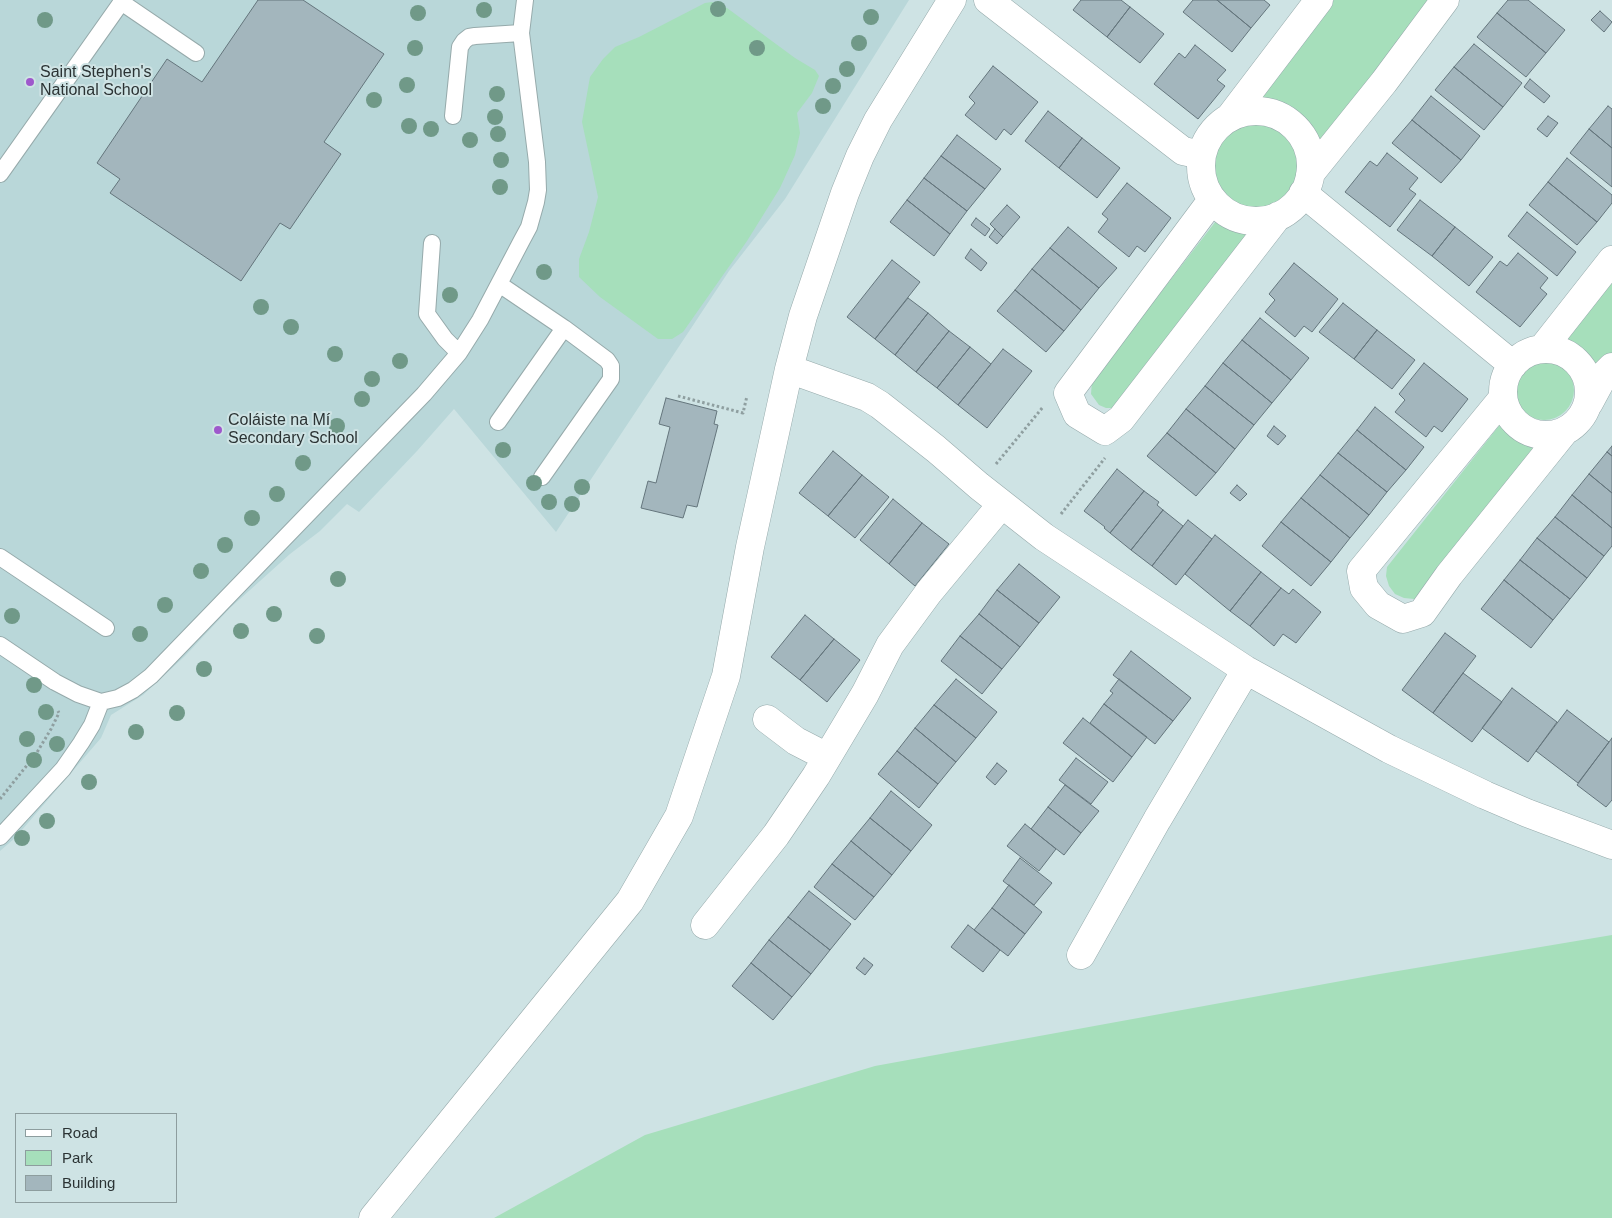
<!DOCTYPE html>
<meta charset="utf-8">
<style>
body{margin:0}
#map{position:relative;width:1612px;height:1218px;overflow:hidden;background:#cee3e4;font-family:Helvetica,sans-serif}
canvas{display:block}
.legend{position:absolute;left:15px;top:1113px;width:162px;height:90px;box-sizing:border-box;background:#cee3e4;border:1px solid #8d9d9e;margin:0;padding:6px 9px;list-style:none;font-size:15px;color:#2b3334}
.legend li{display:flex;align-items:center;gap:10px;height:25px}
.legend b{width:25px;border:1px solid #8d9d9e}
</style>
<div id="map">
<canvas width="1612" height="1218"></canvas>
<ul class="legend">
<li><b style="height:6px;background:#fff"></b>Road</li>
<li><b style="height:14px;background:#a6dfbb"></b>Park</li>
<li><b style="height:14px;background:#a3b6bd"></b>Building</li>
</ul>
</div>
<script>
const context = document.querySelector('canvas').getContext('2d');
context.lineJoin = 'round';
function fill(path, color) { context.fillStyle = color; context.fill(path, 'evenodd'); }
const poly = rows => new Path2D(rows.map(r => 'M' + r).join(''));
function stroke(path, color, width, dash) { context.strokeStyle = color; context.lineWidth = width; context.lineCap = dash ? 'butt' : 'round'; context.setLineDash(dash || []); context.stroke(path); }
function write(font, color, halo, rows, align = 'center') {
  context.font = font + ' Helvetica,sans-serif'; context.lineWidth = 4; context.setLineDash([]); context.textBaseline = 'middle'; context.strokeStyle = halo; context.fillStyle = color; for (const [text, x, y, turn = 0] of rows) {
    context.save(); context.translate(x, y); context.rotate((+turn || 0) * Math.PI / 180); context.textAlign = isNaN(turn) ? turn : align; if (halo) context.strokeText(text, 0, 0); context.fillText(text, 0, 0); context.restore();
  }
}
const built = poly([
 [0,0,909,0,785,199,729,271,556,532,454,409,417,451,359,512,347,504,320,531,290,554,230,608,185,656,143,695,111,715,101,738,15,838,0,851]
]);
const green = poly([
 [1334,0,1430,0,1320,143,1305,122,1295,114,1283,107,1257,100],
 [712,2,727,8,795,58,815,70,819,76,812,93,797,113,800,133,795,155,780,188,747,241,683,332,672,339,658,339,600,297,579,277,579,259,589,232,598,197,582,122,590,77,603,59,615,47,639,37,705,3],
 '1214 167a43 43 0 1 1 86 0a43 43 0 1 1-86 0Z',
 [1216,221,1231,230,1252,236,1114,408,1106,408,1099,405,1091,394,1092,381],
 [1612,279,1612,354,1597,373,1585,355,1575,347,1562,340],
 '1514 390a30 30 0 1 1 60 0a30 30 0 1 1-60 0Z',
 [1502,422,1511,432,1522,440,1543,446,1424,596,1414,599,1404,598,1395,594,1389,586,1386,576,1387,567],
 [1612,935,1612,1218,494,1218,645,1135,875,1066,1374,975]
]);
const building = poly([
 [258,0,303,0,384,54,324,142,341,154,290,229,280,223,241,281,110,193,120,179,97,163,167,59,202,82,258,0],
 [1081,0,1121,0,1130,7,1107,37,1073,10,1081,0],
 [1193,0,1217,0,1251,28,1232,52,1183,12,1193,0],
 [1217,0,1264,0,1270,5,1251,28,1217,0],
 [1508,0,1528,0,1565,30,1546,53,1497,13,1508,0],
 [1130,7,1164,34,1140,63,1107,37,1130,7],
 [1600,11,1612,22,1604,32,1591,20,1600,11],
 [1497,13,1546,53,1526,77,1477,37,1497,13],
 [1474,44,1522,83,1503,107,1454,67,1474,44],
 [1195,45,1226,70,1217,80,1225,86,1198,119,1154,84,1179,53,1185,58,1195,45],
 [993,66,1038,102,1011,135,1004,129,996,140,965,115,975,103,969,97,993,66],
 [1454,67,1503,107,1484,130,1435,90,1454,67],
 [1530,79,1550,96,1544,103,1524,87,1530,79],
 [1431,96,1480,136,1461,160,1412,120,1431,96],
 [1608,106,1612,109,1612,148,1589,129,1608,106],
 [1048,111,1082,138,1059,168,1025,141,1048,111],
 [1548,116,1558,123,1547,137,1537,129,1548,116],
 [1412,120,1461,160,1441,183,1392,143,1412,120],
 [1589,129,1612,148,1612,187,1570,153,1589,129],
 [957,135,1001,169,985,189,941,156,957,135],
 [1082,138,1120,168,1097,198,1059,168,1082,138],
 [1387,153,1418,178,1409,189,1416,194,1390,227,1345,192,1370,161,1377,166,1387,153],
 [941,156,985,189,967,211,924,178,941,156],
 [1567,158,1612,195,1612,203,1597,222,1548,182,1567,158],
 [924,178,967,211,950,234,907,200,924,178],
 [1548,182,1597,222,1577,245,1529,205,1548,182],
 [1127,183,1171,218,1145,252,1137,246,1129,257,1098,232,1108,219,1102,214,1127,183],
 [907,200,950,234,934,256,890,222,907,200],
 [1420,200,1455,227,1432,256,1397,230,1420,200],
 [1007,205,1020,217,1003,237,990,224,1007,205],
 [1527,212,1576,252,1557,276,1508,236,1527,212],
 [976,218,990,229,985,236,971,225,976,218],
 [1068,227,1117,268,1099,288,1050,248,1068,227],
 [1455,227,1493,257,1469,286,1432,256,1455,227],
 [995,229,1003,237,997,244,989,237,995,229],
 [1050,248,1099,288,1081,310,1032,269,1050,248],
 [971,249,987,263,981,271,965,258,971,249],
 [1518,253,1548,278,1540,288,1547,294,1520,327,1476,292,1500,261,1507,266,1518,253],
 [892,260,920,282,875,339,847,317,892,260],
 [1294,263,1338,299,1312,332,1304,326,1295,337,1265,312,1275,300,1269,294,1294,263],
 [1032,269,1081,310,1064,331,1015,290,1032,269],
 [1015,290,1064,331,1046,352,997,311,1015,290],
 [908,298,928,313,895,355,875,339,908,298],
 [1343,303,1377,330,1354,359,1319,332,1343,303],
 [928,313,949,331,916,372,895,355,928,313],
 [1260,318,1309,358,1291,380,1242,340,1260,318],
 [1377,330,1415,360,1392,389,1354,359,1377,330],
 [949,331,970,347,937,388,916,372,949,331],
 [1242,340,1291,380,1272,403,1223,363,1242,340],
 [970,347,991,364,958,405,937,388,970,347],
 [1003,349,1032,371,987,428,958,405,1003,349],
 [1223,363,1272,403,1254,425,1205,386,1223,363],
 [1424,363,1468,399,1442,432,1434,426,1426,437,1395,412,1405,400,1399,394,1424,363],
 [1205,386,1254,425,1235,449,1186,409,1205,386],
 [666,398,717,411,714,424,718,425,697,507,687,505,683,518,641,508,648,481,656,483,670,427,659,424,666,398],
 [1375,407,1424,447,1406,470,1357,430,1375,407],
 [1186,409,1235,449,1216,473,1167,433,1186,409],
 [1274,426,1286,436,1278,445,1267,436,1274,426],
 [1357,430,1406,470,1387,492,1338,453,1357,430],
 [1167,433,1216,473,1196,496,1147,456,1167,433],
 [1612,446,1612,456,1607,452,1612,446],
 [833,451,862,475,828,516,799,493,833,451],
 [1607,452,1612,456,1612,493,1589,474,1607,452],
 [1338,453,1387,492,1369,515,1320,475,1338,453],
 [1117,469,1144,491,1110,533,1104,528,1105,527,1084,511,1117,469],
 [1589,474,1612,493,1612,528,1572,495,1589,474],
 [862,475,889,497,855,538,828,516,862,475],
 [1320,475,1369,515,1350,538,1301,498,1320,475],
 [1237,485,1247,494,1240,501,1230,493,1237,485],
 [1144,491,1159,502,1157,505,1163,510,1131,550,1110,533,1144,491],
 [1572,495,1612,528,1612,546,1604,556,1555,517,1572,495],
 [1301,498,1350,538,1331,562,1281,522,1301,498],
 [893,499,922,523,889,564,860,540,893,499],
 [1163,510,1183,526,1152,566,1131,550,1163,510],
 [1555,517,1604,556,1587,578,1537,538,1555,517],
 [1188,520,1212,539,1176,585,1152,566,1188,520],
 [1281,522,1331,562,1311,586,1262,546,1281,522],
 [922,523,949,544,915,586,889,564,922,523],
 [1215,535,1261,572,1230,611,1185,574,1215,535],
 [1537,538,1587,578,1570,599,1520,560,1537,538],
 [1520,560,1570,599,1553,620,1504,580,1520,560],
 [1019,564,1060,597,1039,623,997,590,1019,564],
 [1261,572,1281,588,1250,626,1230,611,1261,572],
 [1504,580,1553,620,1531,648,1481,609,1504,580],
 [1281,588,1289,594,1293,589,1321,612,1296,643,1283,634,1274,646,1250,626,1281,588],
 [997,590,1039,623,1020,647,979,614,997,590],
 [979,614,1020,647,1002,669,960,636,979,614],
 [805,615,834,639,800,680,771,657,805,615],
 [1445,633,1476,656,1433,713,1402,690,1445,633],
 [960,636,1002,669,982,694,941,661,960,636],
 [834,639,860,660,827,702,800,680,834,639],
 [1131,651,1191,698,1173,721,1113,675,1131,651],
 [1463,673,1502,702,1472,742,1433,713,1463,673],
 [956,679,997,712,976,738,934,705,956,679],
 [1119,679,1173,721,1155,744,1104,704,1113,693,1110,691,1119,679],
 [1512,688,1557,722,1528,762,1482,728,1512,688],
 [1104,704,1147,737,1132,757,1090,723,1104,704],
 [934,705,976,738,956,762,915,728,934,705],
 [1567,710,1609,742,1578,783,1536,751,1567,710],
 [1083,718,1132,757,1113,782,1063,743,1083,718],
 [915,728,956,762,938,784,897,751,915,728],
 [1612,738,1612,800,1606,807,1577,785,1612,738],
 [897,751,938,784,919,808,878,774,897,751],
 [1076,758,1108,782,1091,804,1059,780,1076,758],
 [997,763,1007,771,995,785,986,777,997,763],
 [1065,785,1099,811,1081,833,1048,807,1065,785],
 [891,791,932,825,911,851,870,818,891,791],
 [1048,807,1081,833,1064,855,1031,829,1048,807],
 [870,818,911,851,892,875,851,841,870,818],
 [1025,824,1056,849,1039,871,1007,846,1025,824],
 [851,841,892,875,874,897,832,864,851,841],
 [1020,858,1052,883,1034,905,1003,881,1020,858],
 [832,864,874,897,855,920,814,887,832,864],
 [1009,885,1042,912,1025,934,992,908,1009,885],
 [809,891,851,924,830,950,788,917,809,891],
 [992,908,1025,934,1008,956,974,930,992,908],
 [788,917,830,950,811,974,769,940,788,917],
 [968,925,1000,950,983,972,951,947,968,925],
 [769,940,811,974,792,997,751,963,769,940],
 [864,958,873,965,865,975,856,968,864,958],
 [751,963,792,997,773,1020,732,986,751,963]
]);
const path = poly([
 [678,396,743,413,747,396],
 [996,464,1043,407],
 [1061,514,1105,458],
 [0,799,36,754,51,729,59,713,58,711]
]);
const service = poly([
 [121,2,196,53],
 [453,116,460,47,464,41,469,37,475,36,521,33],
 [0,174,123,0],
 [432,243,427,314,445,339,459,353],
 [499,284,564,328,607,360,611,366,611,379,542,477],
 [498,422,564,328],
 [0,557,106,628],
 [0,645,55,682,78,694,101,702,118,698,133,690,151,676,424,394,459,353,480,320,522,240,529,227,536,202,538,190,537,162,521,33,525,0],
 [0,837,63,769,81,743,92,725,101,702]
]);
const minor = poly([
 [988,0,1183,151,1202,155],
 '1201 166a55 55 0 1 1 110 0a55 55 0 1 1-110 0Z',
 [1230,117,1319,0],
 [1310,174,1384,82,1445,0],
 [1303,193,1513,365],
 [1212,200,1068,393,1077,414,1105,431,1121,419,1278,216],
 '1503 392a43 43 0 1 1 86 0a43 43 0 1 1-86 0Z',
 [1542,349,1612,260],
 [789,369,867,397,880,405,936,449,979,486,1044,537,1246,670,1389,749,1485,795,1527,813,1612,845],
 [1503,398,1361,571,1364,588,1378,605,1403,619,1422,613,1449,575,1564,432],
 [1589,403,1604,375,1612,367],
 [767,719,796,741,827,757],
 [705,925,776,835,816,776,865,694,890,645,929,592,1002,504],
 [1081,955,1157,820,1246,670],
 [373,1218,630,901,679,816,726,676,750,547,789,369,803,316,845,193,860,156,878,120,952,0]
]);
const trees = [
 [718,9],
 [484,10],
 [418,13],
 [871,17],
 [45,20],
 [859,43],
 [415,48],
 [757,48],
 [847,69],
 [407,85],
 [833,86],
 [497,94],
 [374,100],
 [823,106],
 [495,117],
 [409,126],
 [431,129],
 [498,134],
 [470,140],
 [501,160],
 [500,187],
 [544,272],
 [450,295],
 [261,307],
 [291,327],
 [335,354],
 [400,361],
 [372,379],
 [362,399],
 [337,426],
 [503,450],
 [303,463],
 [534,483],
 [582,487],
 [277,494],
 [549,502],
 [572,504],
 [252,518],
 [225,545],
 [201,571],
 [338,579],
 [165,605],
 [274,614],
 [12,616],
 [241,631],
 [140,634],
 [317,636],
 [204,669],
 [34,685],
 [46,712],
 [177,713],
 [136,732],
 [27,739],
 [57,744],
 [34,760],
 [89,782],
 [47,821],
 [22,838]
];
const markers = [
 [30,82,5,"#9e58cc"],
 [218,430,5,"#9e58cc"]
];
const poiNames = [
 ["Saint Stephen's",40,73],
 ["National School",40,91],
 ["Coláiste na Mí",228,421],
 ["Secondary School",228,439]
];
fill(built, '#b9d7d9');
fill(green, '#a6dfbb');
fill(building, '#a3b6bd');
stroke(building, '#64757c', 1);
stroke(service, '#96aaab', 18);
stroke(minor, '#96aaab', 29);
stroke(path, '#8f9fa0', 3, [2.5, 2.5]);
stroke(service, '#fff', 16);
stroke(minor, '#fff', 28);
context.fillStyle = '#709988';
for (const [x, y] of trees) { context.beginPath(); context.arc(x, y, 8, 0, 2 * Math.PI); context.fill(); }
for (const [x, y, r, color] of markers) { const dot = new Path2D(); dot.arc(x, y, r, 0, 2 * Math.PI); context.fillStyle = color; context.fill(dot); stroke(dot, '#cee3e4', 2); }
write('16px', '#2b3334', '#cee3e4', poiNames, 'left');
</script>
